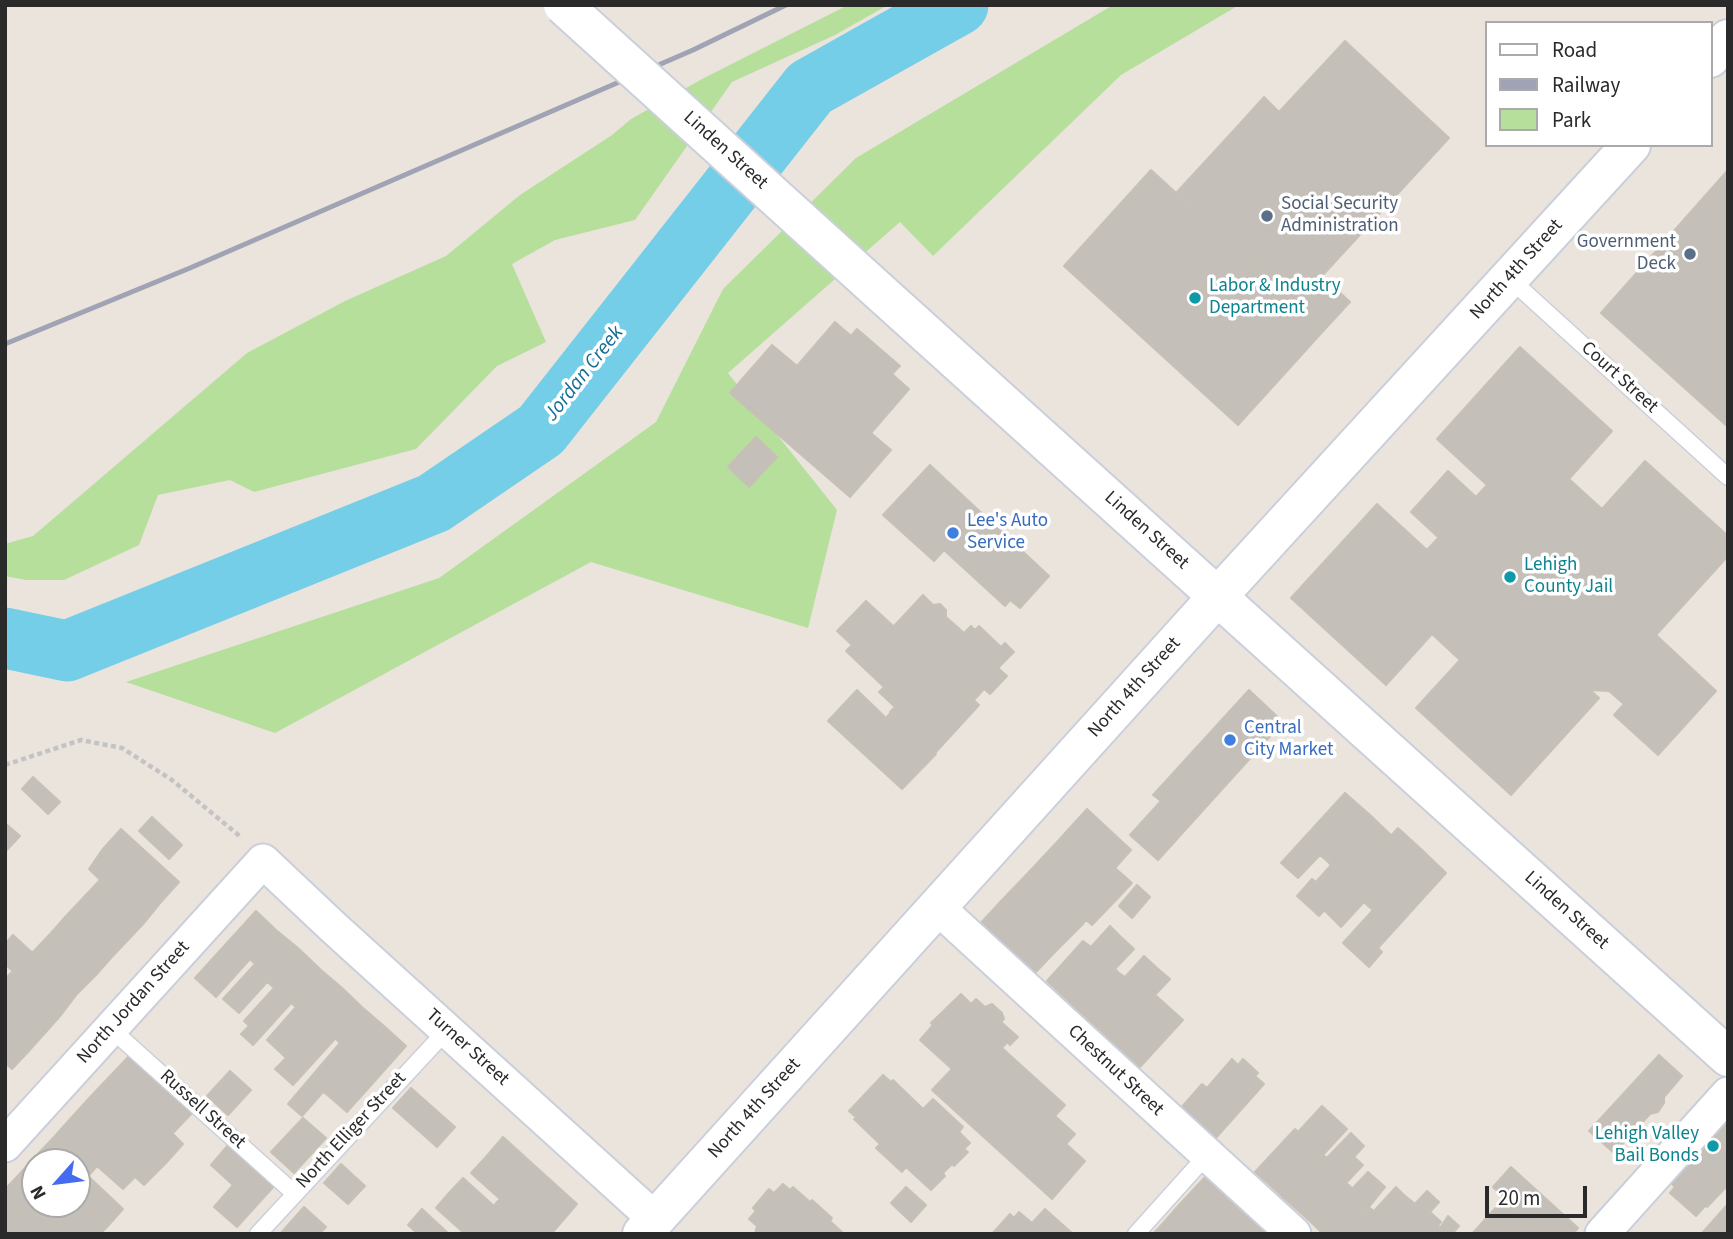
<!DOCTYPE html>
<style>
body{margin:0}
#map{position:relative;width:1733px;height:1239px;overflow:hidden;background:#ebe4dd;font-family:"Source Sans 3",sans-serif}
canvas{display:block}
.frame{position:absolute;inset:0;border:7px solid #2a2a2a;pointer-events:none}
.legend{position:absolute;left:1485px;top:21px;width:228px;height:126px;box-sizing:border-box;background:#fff;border:2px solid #aaa;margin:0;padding:9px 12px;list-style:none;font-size:21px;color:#2a2a2a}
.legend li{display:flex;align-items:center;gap:14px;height:35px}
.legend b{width:35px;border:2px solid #aaa}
.north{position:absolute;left:21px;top:1148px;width:70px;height:70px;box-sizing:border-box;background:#fff;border:2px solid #aaa;border-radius:50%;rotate:242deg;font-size:19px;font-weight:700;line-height:28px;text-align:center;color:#2a2a2a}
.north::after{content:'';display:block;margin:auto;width:24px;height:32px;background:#456cf0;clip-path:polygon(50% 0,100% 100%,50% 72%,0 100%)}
.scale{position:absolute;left:1485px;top:1186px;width:102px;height:32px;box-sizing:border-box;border:4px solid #2a2a2a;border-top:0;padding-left:9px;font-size:21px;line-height:24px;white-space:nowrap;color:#2a2a2a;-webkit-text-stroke:5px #fff;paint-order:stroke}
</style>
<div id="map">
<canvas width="1733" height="1239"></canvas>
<div class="frame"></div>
<ul class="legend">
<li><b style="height:9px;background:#fff"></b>Road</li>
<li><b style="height:9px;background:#a0a3b3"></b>Railway</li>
<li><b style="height:19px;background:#b6df9c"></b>Park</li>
</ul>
<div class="north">N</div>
<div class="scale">20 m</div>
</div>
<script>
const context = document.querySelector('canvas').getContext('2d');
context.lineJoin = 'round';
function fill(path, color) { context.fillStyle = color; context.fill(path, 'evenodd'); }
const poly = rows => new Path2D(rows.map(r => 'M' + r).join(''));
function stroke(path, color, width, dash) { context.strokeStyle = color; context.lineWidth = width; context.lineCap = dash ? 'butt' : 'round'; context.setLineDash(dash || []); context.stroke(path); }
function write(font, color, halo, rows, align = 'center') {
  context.font = font + ' "Source Sans 3",sans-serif'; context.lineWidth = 7; context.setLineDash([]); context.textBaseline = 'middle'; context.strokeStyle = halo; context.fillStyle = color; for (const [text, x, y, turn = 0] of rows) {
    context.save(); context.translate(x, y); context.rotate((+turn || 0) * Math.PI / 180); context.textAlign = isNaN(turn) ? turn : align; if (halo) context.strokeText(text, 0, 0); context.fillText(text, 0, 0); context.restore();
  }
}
const green = poly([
 [848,5,888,5,835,35,732,82,635,220,555,240,512,264,546,342,497,366,416,449,254,492,230,480,158,495,139,545,64,580,26,580,5,576,5,544,33,536,247,353,345,301,446,256,520,195,612,135,631,119,704,78],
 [1113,5,1239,5,1121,75,933,256,900,222,728,373,837,510,808,628,591,562,275,733,126,682,439,578,656,422,723,289,856,158]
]);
const river = poly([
 [5,638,67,651,434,503,541,430,810,88,958,5]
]);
const building = poly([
 [1345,41,1449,138,1356,239,1236,128,1264,97,1279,112,1345,41],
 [1236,128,1356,239,1322,276,1350,302,1325,329,1177,192,1236,128],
 [1151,170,1325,329,1238,425,1064,266,1151,170],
 [1728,170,1728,427,1601,313,1728,170],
 [835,322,851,336,857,329,900,366,892,374,909,389,871,433,891,450,850,497,730,393,772,345,797,366,835,322],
 [1520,347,1612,431,1569,479,1602,509,1645,461,1728,536,1728,556,1656,635,1716,691,1658,755,1614,715,1624,704,1609,691,1590,690,1599,698,1511,795,1416,708,1460,660,1432,634,1386,685,1291,598,1377,504,1427,550,1476,497,1487,485,1437,439,1520,347],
 [756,437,777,457,749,487,728,467,756,437],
 [930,465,1049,576,1020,608,1010,600,1005,606,944,550,934,561,883,515,930,465],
 [1448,471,1476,497,1439,538,1411,512,1448,471],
 [923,595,933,605,940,604,946,610,946,617,964,633,971,626,975,630,979,626,1001,647,1005,643,1014,652,998,668,1007,676,990,694,984,689,974,700,893,627,923,595],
 [866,601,979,705,935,753,890,712,895,707,879,692,884,687,846,651,852,645,837,631,866,601],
 [857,690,886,718,890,713,936,754,902,789,828,721,857,690],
 [1249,690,1283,722,1158,860,1130,835,1161,801,1153,795,1249,690],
 [33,777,60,802,48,814,22,789,33,777],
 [1345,793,1369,814,1327,861,1320,855,1298,878,1281,863,1345,793],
 [1087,809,1131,850,1115,868,1132,883,1118,898,1057,842,1087,809],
 [1369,814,1392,836,1319,916,1297,896,1312,879,1316,882,1331,865,1327,861,1369,814],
 [152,817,182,845,169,859,139,831,152,817],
 [5,823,20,836,5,852,5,823],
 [1398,828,1421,849,1368,906,1364,902,1341,927,1324,910,1398,828],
 [121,829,179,882,161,902,102,850,121,829],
 [1057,842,1118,898,1092,925,1086,920,1083,924,1028,873,1057,842],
 [1421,849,1446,873,1378,948,1382,952,1369,967,1343,943,1373,910,1368,906,1421,849],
 [102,850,161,902,144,923,89,869,102,850],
 [1028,873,1083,924,1057,950,1003,899,1028,873],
 [99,881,144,923,128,940,83,898,99,881],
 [1137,885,1150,897,1132,918,1119,906,1137,885],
 [83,898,128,940,111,958,66,916,83,898],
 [1003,899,1057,950,1030,978,976,928,1003,899],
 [256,911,276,930,216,997,195,978,256,911],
 [66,916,111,958,96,975,51,933,66,916],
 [1110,926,1121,937,1065,998,1047,981,1083,941,1091,947,1110,926],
 [276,930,298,948,239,1013,223,999,255,964,250,959,276,930],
 [51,933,96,975,77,994,32,953,51,933],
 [13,935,77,994,61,1015,5,964,5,944,13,935],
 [1121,937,1134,949,1115,969,1119,973,1082,1014,1065,998,1121,937],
 [298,948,321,970,253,1045,241,1034,249,1026,244,1021,274,988,268,982,298,948],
 [1144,956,1157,968,1100,1030,1082,1014,1119,973,1125,977,1144,956],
 [1157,968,1170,979,1155,995,1162,1001,1120,1049,1100,1030,1157,968],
 [321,970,341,987,282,1054,267,1040,296,1007,291,1003,321,970],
 [13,971,61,1015,45,1033,5,997,5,979,13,971],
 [341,987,363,1008,293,1085,275,1069,286,1058,282,1054,341,987],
 [961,994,971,1004,976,999,985,1007,992,1004,1002,1013,1004,1019,1001,1022,1018,1037,1010,1045,1007,1042,1002,1048,1065,1105,1055,1116,1075,1134,1066,1144,1085,1161,1052,1199,932,1090,952,1069,920,1040,933,1025,931,1023,961,994],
 [5,997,45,1033,28,1052,5,1031,5,997],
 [1162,1001,1183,1020,1140,1067,1120,1049,1162,1001],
 [363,1008,384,1026,325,1093,323,1092,302,1116,288,1104,340,1043,335,1038,363,1008],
 [384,1026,406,1046,347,1112,325,1093,384,1026],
 [5,1031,28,1052,12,1069,5,1063,5,1031],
 [131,1054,193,1112,174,1132,111,1075,131,1054],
 [1659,1055,1682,1076,1664,1097,1664,1103,1658,1112,1650,1114,1614,1153,1589,1131,1659,1055],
 [1232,1059,1238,1065,1243,1059,1258,1073,1255,1076,1264,1084,1214,1140,1180,1109,1202,1084,1207,1088,1232,1059],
 [230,1071,251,1090,228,1115,207,1096,230,1071],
 [111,1075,174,1132,172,1133,183,1144,166,1163,92,1095,111,1075],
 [883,1075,891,1082,893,1080,923,1109,933,1099,963,1127,959,1132,970,1143,964,1149,968,1152,954,1166,952,1164,943,1173,945,1176,931,1190,906,1167,902,1172,876,1148,880,1144,854,1119,857,1118,849,1111,883,1075],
 [411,1088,455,1127,437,1147,393,1108,411,1088],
 [92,1095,166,1163,144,1185,71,1118,92,1095],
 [1322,1106,1334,1117,1271,1186,1255,1172,1295,1129,1298,1132,1322,1106],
 [1728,1112,1728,1185,1707,1207,1706,1205,1696,1216,1670,1193,1675,1187,1667,1179,1728,1112],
 [1334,1117,1347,1129,1323,1155,1326,1157,1286,1200,1271,1186,1334,1117],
 [71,1118,135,1177,123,1189,97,1166,92,1172,54,1137,71,1118],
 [303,1118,326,1138,294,1173,271,1152,303,1118],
 [1351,1133,1364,1146,1302,1214,1286,1200,1351,1133],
 [54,1137,92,1172,88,1176,123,1209,108,1226,77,1198,77,1162,38,1162,34,1158,54,1137],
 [503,1137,577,1204,559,1225,485,1158,503,1137],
 [229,1144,275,1185,256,1206,211,1165,229,1144],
 [1354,1157,1363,1165,1346,1183,1350,1186,1314,1225,1302,1214,1354,1157],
 [34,1158,38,1162,35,1162,35,1199,14,1180,34,1158],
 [485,1158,559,1225,551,1234,530,1234,496,1203,500,1199,471,1173,485,1158],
 [341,1164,365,1186,348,1204,324,1183,341,1164],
 [1511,1167,1578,1228,1573,1234,1542,1234,1493,1187,1511,1167],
 [1368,1172,1376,1179,1326,1234,1323,1234,1314,1225,1350,1186,1352,1189,1368,1172],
 [1207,1175,1269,1230,1265,1234,1241,1234,1193,1190,1207,1175],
 [463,1178,494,1206,496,1203,530,1234,492,1234,448,1194,463,1178],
 [1376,1179,1385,1187,1347,1234,1326,1234,1376,1179],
 [14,1180,35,1199,35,1204,41,1204,73,1234,30,1234,5,1211,5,1189,14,1180],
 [783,1184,790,1190,793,1187,810,1202,812,1200,832,1218,830,1221,844,1234,755,1234,757,1226,749,1219,756,1211,753,1208,769,1189,774,1193,783,1184],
 [233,1185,256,1206,237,1227,214,1207,233,1185],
 [906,1187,926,1205,911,1222,891,1203,906,1187],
 [1396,1187,1403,1194,1366,1234,1347,1234,1370,1208,1374,1211,1396,1187],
 [1193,1190,1241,1234,1211,1234,1179,1205,1193,1190],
 [1427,1191,1439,1202,1430,1212,1410,1234,1387,1234,1427,1191],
 [448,1194,492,1234,465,1234,436,1208,448,1194],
 [1403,1194,1415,1204,1387,1234,1366,1234,1403,1194],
 [77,1198,108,1226,100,1234,73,1234,41,1204,77,1204,77,1198],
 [1505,1198,1542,1234,1509,1234,1489,1215,1505,1198],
 [1728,1204,1728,1234,1705,1234,1703,1232,1728,1204],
 [1179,1205,1211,1234,1178,1234,1165,1221,1179,1205],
 [304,1207,326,1227,319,1234,280,1234,304,1207],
 [422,1209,449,1234,418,1234,408,1225,422,1209],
 [1045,1209,1073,1234,992,1234,1010,1214,1014,1218,1019,1212,1032,1223,1045,1209],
 [5,1211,30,1234,5,1234,5,1211],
 [1430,1212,1441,1222,1430,1234,1410,1234,1430,1212],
 [1489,1215,1509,1234,1472,1234,1489,1215],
 [1448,1216,1459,1226,1452,1234,1430,1234,1438,1226,1440,1228,1448,1216],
 [1165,1221,1178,1234,1153,1234,1165,1221]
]);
const path = poly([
 [5,765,81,740,122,748,172,780,242,838]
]);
const service = poly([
 [1509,278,1728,477],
 [110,1028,294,1193],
 [258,1234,447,1030],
 [1136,1234,1207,1155]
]);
const minor = poly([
 [937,907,1294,1234],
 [5,1145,263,861,333,927,655,1219],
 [1602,1234,1728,1094]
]);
const tertiary = poly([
 [1710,58,1728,39],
 [642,1234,1218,596,1631,145]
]);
const secondary = poly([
 [881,293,1728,1057]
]);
const rail = poly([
 [5,344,190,268,693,50,786,5]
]);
const secondaryBridge = poly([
 [563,5,881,293]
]);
const markers = [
 [1267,216,7,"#5c6f8a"],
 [1690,254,7,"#5c6f8a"],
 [1195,298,7,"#0f9aa8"],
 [953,533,7,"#3f7fe0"],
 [1510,577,7,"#0f9aa8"],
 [1230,740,7,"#3f7fe0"],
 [1713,1146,7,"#0f9aa8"]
];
const streetNames = [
 ["Linden Street",725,151,42],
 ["North 4th Street",1517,270,-48],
 ["Court Street",1619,378,42],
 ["Linden Street",1146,531,42],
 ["North 4th Street",1135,688,-48],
 ["Linden Street",1566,911,42],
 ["North Jordan Street",134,1003,-48],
 ["Turner Street",467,1048,42],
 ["Chestnut Street",1115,1071,43],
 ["North 4th Street",755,1109,-48],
 ["Russell Street",202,1110,42],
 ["North Elliger Street",352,1131,-47]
];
const serviceNames = [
 ["Social Security",1281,205],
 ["Administration",1281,227],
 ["Government",1676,243,"right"],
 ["Deck",1676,265,"right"]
];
const cultureNames = [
 ["Labor & Industry",1209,287],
 ["Department",1209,309],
 ["Lehigh",1524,566],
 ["County Jail",1524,588],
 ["Lehigh Valley",1699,1135,"right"],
 ["Bail Bonds",1699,1157,"right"]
];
const shopNames = [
 ["Lee's Auto",967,522],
 ["Service",967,544],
 ["Central",1244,729],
 ["City Market",1244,751]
];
const waterNames = [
 ["Jordan Creek",585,374,-52]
];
fill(green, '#b6df9c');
stroke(river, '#75cee8', 61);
fill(building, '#c4bfb8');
stroke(building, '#c6c0b6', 2);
stroke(service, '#cbcfdb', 19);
stroke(minor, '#cbcfdb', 37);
stroke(tertiary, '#cbcfdb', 42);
stroke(secondary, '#cbcfdb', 42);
stroke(path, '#c3c3c3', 4.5, [5, 3.5]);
stroke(service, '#fff', 16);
stroke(minor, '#fff', 33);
stroke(tertiary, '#fff', 38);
stroke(secondary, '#fff', 38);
stroke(rail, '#a0a3b3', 5);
stroke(secondaryBridge, '#cbcfdb', 42, []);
stroke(secondaryBridge, '#fff', 38);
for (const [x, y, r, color] of markers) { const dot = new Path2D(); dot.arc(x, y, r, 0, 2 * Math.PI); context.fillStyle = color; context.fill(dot); stroke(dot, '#fff', 2.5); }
write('19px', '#2a2a2a', '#fff', streetNames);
write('19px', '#4e5e75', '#fff', serviceNames, 'left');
write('19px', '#0d838f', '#fff', cultureNames, 'left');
write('19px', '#366cbe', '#fff', shopNames, 'left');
write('italic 21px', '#146d93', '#fff', waterNames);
</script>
